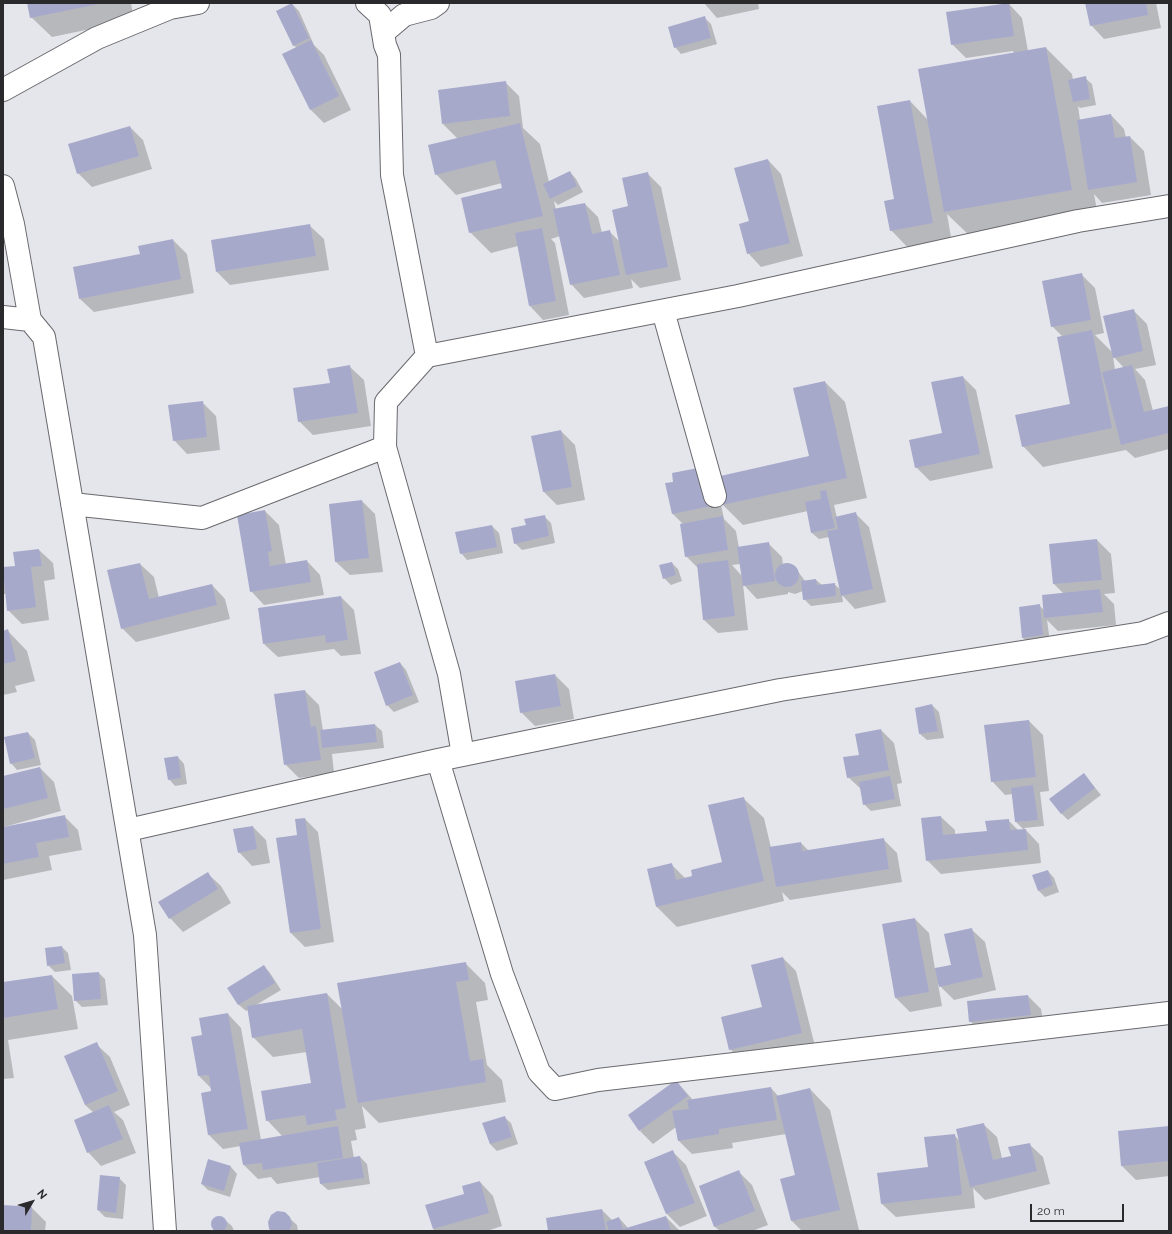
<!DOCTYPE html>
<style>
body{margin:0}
#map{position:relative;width:1172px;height:1234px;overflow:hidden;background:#e5e6ec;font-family:Raleway,sans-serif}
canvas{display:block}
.frame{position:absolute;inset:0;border:4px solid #2a2a2c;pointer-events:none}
.north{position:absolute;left:12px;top:1182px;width:40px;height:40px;-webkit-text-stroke:3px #e5e6ec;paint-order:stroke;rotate:52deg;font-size:11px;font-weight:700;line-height:16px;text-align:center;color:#2a2a2c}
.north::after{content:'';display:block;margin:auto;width:14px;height:18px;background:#2a2a2c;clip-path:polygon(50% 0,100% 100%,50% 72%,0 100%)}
.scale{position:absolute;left:1030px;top:1204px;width:94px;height:18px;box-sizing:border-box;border:2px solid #2a2a2c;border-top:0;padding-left:5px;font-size:12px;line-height:14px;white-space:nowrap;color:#2a2a2c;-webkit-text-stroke:3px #e5e6ec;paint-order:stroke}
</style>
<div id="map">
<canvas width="1172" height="1234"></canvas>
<div class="frame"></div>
<div class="north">N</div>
<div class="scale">20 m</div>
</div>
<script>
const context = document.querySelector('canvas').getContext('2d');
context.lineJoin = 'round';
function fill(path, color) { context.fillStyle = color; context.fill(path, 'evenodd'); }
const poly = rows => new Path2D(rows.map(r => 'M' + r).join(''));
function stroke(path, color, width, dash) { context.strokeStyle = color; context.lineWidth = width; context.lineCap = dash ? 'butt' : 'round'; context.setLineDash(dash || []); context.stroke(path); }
const shadow = poly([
 [28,3,131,3,134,20,52,37,31,17],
 [704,3,758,3,759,9,717,18],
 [1086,3,1156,3,1161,28,1104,39,1091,25],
 [292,4,299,11,314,45,324,55,351,110,324,123,311,110,284,55,297,48,293,45],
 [1009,4,1022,18,1028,51,1046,48,1072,74,1073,80,1085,78,1092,84,1096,105,1080,108,1078,106,1080,120,1111,115,1124,129,1126,138,1130,137,1144,151,1151,195,1102,203,1094,194,1098,216,971,237,947,214,952,243,911,251,891,230,910,101,928,120,1014,53,1013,51,966,58,952,44],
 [704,17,711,24,717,44,681,54,675,47],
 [506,83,519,96,523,128,540,144,549,182,570,172,576,179,583,192,558,205,554,201,556,210,585,204,598,217,602,233,610,232,620,242,629,207,647,173,661,187,681,280,640,288,631,279,633,288,584,298,571,284,560,236,551,239,555,243,569,315,543,320,530,306,518,246,491,253,470,232,503,188,502,183,456,195,436,174,458,139,443,124],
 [130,127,143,140,152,169,92,187,78,173],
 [768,160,781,174,803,256,761,267,748,253,750,222],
 [310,226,324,239,329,270,230,285,217,272],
 [173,240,187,254,194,293,94,312,80,299,141,255],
 [1081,274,1095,288,1104,333,1095,335,1112,352,1133,310,1147,324,1156,365,1135,369,1145,380,1153,411,1169,407,1169,449,1135,458,1126,450,1043,467,1023,446,1072,405,1063,337,1052,326],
 [1113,356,1124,368,1115,370],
 [350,367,364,380,371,426,313,435,299,421,331,384],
 [963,377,976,390,993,468,930,481,916,467,943,434],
 [825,382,845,402,867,498,834,505,837,518,855,513,869,527,886,602,855,609,842,595,843,602,811,606,804,599,803,591,795,594,788,592,788,594,757,599,743,584,748,630,718,633,704,620,698,568,686,556,683,524,672,513,718,484,810,457],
 [719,495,723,505,743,525,808,511,812,533,819,539,829,537,841,590,834,584,822,585,816,580,805,581,794,566,783,565,782,557,768,543,739,548,736,531,724,519],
 [740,564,742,576,732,565],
 [202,402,216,416,220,450,187,454,174,440],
 [561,431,575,445,585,500,557,505,544,492],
 [362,501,375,514,383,572,350,575,336,562],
 [265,511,279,525,286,565,307,561,320,575,324,595,264,605,251,591],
 [544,516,551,523,555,543,522,550,515,543],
 [492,526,499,533,503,553,467,560,461,553],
 [1097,540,1111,554,1115,593,1104,594,1114,604,1116,625,1058,631,1047,620,1050,642,1030,644,1023,638,1039,605,1044,610,1064,594,1054,584],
 [39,550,53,563,55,579,44,581,49,620,22,624,8,610,6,594,3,594,3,568,16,567],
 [672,563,678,569,682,581,671,585,664,578],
 [140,564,154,577,159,598,212,585,225,599,230,619,136,642,122,628],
 [341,597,354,610,361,654,341,656,334,649,278,657,264,644],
 [7,630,27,651,35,681,15,686,17,692,3,695,3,632],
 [400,663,406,670,419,702,394,712,387,705],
 [555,675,569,689,574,719,535,726,521,712],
 [305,691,319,705,323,731,375,725,382,731,384,748,332,754,334,773,299,778,285,764],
 [932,705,939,712,944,738,927,740,920,734,916,709],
 [1029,721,1043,735,1049,791,1040,792,1044,826,1024,828,1039,844,1041,863,941,874,927,860,941,817,955,830,955,835,988,832,1008,820,1019,831,1024,830,1016,822,1013,794,1005,795,992,781],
 [881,730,894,743,902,783,897,784,901,806,871,811,864,804,862,790,848,777,860,755],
 [28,733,35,740,41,765,17,770,11,763],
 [178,757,184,764,187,784,175,786,169,779],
 [40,768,54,782,61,811,4,827,3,778],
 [1084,774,1101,795,1068,820,1061,813],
 [743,798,764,818,771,848,801,843,809,851,883,839,897,853,902,882,790,900,782,892,784,901,677,927,657,907,648,870,671,864,686,879,724,863],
 [64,816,78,830,82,850,49,856,52,870,3,880,3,828],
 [305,819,318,832,334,942,305,947,291,933,277,838,298,836],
 [253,827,266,840,270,863,252,866,239,852],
 [1048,871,1054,878,1059,892,1045,897,1038,890],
 [207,873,221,886,231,903,183,932,170,918],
 [915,919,929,933,935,969,952,965,971,929,985,942,996,990,954,1000,938,984,942,1006,910,1012,896,998,883,925],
 [62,947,68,953,71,970,55,972,48,965],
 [783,958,796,971,815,1046,744,1063,730,1049,763,1008],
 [465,963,485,983,488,1000,476,1002,487,1065,502,1080,506,1102,379,1123,362,1106,366,1128,355,1130,357,1140,351,1141,354,1158,360,1157,367,1164,370,1184,328,1190,321,1184,320,1177,277,1184,271,1177,258,1179,244,1165,241,1146,223,1149,209,1135,202,1093,212,1092,212,1089,199,1076,204,1036,228,1014,241,1028,261,1140,283,1137,267,1120,312,1084,307,1052,273,1057,253,1037,248,1010,246,1011,239,1005,229,988,264,966,270,973,281,990,256,1005,327,994,343,1010],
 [99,973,105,979,108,1005,82,1007,75,1000],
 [52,976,72,996,78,1029,8,1040,14,1078,3,1079,3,983],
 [1028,996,1041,1009,1044,1028,984,1035,970,1021],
 [96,1044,110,1057,130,1105,114,1112,123,1120,136,1153,101,1166,88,1152,94,1113,85,1105],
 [676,1081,693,1100,771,1088,779,1097,810,1089,830,1110,859,1230,802,1231,792,1221,781,1180,796,1176,786,1134,732,1143,733,1148,692,1154,678,1140,676,1127,653,1144,640,1131],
 [504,1117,511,1123,518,1144,497,1151,490,1144,484,1124],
 [983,1124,997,1137,1002,1158,1012,1156,1029,1144,1043,1157,1050,1184,985,1200,973,1188,975,1208,896,1217,882,1204,929,1168,954,1135,960,1141],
 [1169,1127,1169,1176,1136,1180,1122,1166,1119,1132],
 [673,1152,686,1165,707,1216,680,1227,667,1214,646,1163],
 [231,1167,237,1174,230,1197,208,1190,202,1184],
 [738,1171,752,1185,768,1225,752,1231,720,1231,715,1227,700,1186],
 [119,1178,126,1185,123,1219,105,1217,98,1210],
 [480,1182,493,1196,502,1226,487,1231,436,1231,433,1229],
 [3,1206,32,1208,46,1222,45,1231,3,1231],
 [602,1210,613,1221,619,1218,629,1229,666,1217,680,1231,549,1231],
 [284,1213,297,1225,298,1231,273,1231],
 [221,1217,232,1226,234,1231,215,1231,214,1229,213,1220]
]);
const building = poly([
 [27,3,99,3,99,4,30,18],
 [292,3,309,38,293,46,276,11],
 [1009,3,1014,36,951,45,946,12],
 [1085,3,1146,3,1148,15,1090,26],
 [705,16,711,38,674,48,668,27],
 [311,40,339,96,310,110,282,54],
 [1046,47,1072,190,944,212,918,69],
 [1086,76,1090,99,1073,102,1068,80],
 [506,81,510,116,442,124,438,90],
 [910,100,933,223,890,231,884,201,894,199,877,106],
 [1111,114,1115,138,1130,136,1137,182,1088,190,1077,120],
 [520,123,543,216,469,233,461,198,502,188,495,160,435,175,428,145],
 [130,126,139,156,77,174,68,144],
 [768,159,790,243,747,254,739,224,749,221,734,168],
 [570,171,577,186,550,199,543,184],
 [648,172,668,267,626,275,612,210,628,206,622,178],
 [585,203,592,234,610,230,620,275,570,285,553,209],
 [310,224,316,256,216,272,211,240],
 [542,228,556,301,529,306,515,233],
 [173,239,181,279,79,299,73,267,140,254,138,246],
 [1082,273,1091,320,1051,327,1042,281],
 [1134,309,1143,351,1113,358,1103,316],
 [1092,330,1112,428,1022,447,1015,415,1070,404,1057,337],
 [350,365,358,413,298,422,293,388,330,383,327,369],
 [1132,365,1144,412,1169,406,1169,433,1121,445,1102,372],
 [963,376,980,454,915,468,909,440,942,433,931,382],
 [825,381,847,478,722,505,716,477,809,456,793,388],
 [203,401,207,437,173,441,168,405],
 [561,430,572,487,543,492,531,436],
 [703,467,711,506,672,514,665,483,673,482,672,473],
 [826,490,835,528,811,533,805,502,821,499,820,491],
 [362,500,369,558,335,562,329,504],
 [265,510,272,551,268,552,270,566,307,560,311,582,250,592,237,515],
 [856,512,873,589,841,596,827,531,838,529,835,517],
 [545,515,549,536,514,544,511,528,526,525,524,519],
 [723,516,728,550,685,557,680,524],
 [492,525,497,547,460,554,455,532],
 [1097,539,1102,580,1053,584,1049,544],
 [769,542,775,581,743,586,737,547],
 [39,549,42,566,31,567,36,607,7,611,3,567,15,566,13,552],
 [728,560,735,616,703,620,697,564],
 [672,562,676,575,663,579,659,565],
 '775 575a12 12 0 1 1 24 0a12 12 0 1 1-24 0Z',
 [140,563,149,599,212,584,217,605,121,629,107,570],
 [816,579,817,585,835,583,836,596,803,600,801,581],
 [1100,589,1103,612,1044,618,1042,595],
 [341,596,348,640,326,643,325,635,263,644,258,608],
 [1040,604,1043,635,1022,638,1019,607],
 [8,629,16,661,3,664,3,631],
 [400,662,413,695,386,706,374,672],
 [555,674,561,706,520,713,515,681],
 [305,690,311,727,316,726,321,760,284,765,274,694],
 [932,704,938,731,919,734,915,708],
 [1029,720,1036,777,991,782,984,725],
 [375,724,377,742,322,748,320,730],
 [881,729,889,770,847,778,843,757,859,755,855,734],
 [28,732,35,758,10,764,4,737],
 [178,756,181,778,168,780,164,758],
 [40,767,48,798,3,809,3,776],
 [1084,773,1095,788,1061,814,1049,799],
 [890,776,895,799,863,805,859,782],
 [1033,785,1038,820,1015,822,1011,788],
 [744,797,764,881,656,907,647,869,672,863,676,880,692,876,691,870,722,862,708,805],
 [65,815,69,837,36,843,39,857,3,864,3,827],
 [941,816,943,835,987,831,985,821,1009,819,1010,830,1026,829,1028,850,926,861,921,818],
 [305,818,321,929,290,933,276,838,297,835,295,819],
 [253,826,257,849,238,853,233,829],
 [884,838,889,869,776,887,769,847,801,842,802,851],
 [1048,870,1053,885,1038,891,1032,875],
 [208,872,218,889,169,919,158,902],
 [915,918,929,992,895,998,882,924],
 [972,928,983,977,939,987,935,968,951,965,944,934],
 [62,946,65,963,47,966,45,948],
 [783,957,802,1033,729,1050,721,1017,762,1007,751,965],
 [466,962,469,980,456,982,470,1061,483,1059,486,1082,358,1103,337,983],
 [264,965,275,983,238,1005,227,988],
 [99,972,101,999,74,1001,72,974],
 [52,975,58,1009,3,1018,3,982],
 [327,993,346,1108,335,1110,337,1120,307,1125,305,1115,266,1121,261,1091,311,1083,302,1029,252,1038,247,1006],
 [1028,995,1031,1015,969,1022,967,1001],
 [228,1013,248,1129,208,1135,201,1093,211,1091,209,1075,198,1076,191,1037,202,1035,199,1018],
 [97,1042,118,1091,85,1105,64,1056],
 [676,1080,688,1096,639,1131,628,1115],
 [771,1087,777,1120,719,1129,719,1134,678,1141,672,1111,689,1109,687,1100],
 [810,1088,840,1210,791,1221,780,1179,795,1175,776,1096],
 [109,1105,123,1139,87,1153,74,1120],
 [505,1116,512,1137,490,1144,482,1123],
 [984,1123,993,1160,1011,1156,1008,1147,1030,1143,1037,1171,970,1187,956,1129],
 [338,1126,343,1158,263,1170,262,1163,243,1165,239,1143],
 [1169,1126,1169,1161,1121,1166,1118,1131],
 [955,1134,962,1195,881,1204,877,1173,928,1167,924,1137],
 [673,1150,695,1203,666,1214,644,1162],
 [360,1156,364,1178,320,1184,317,1163],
 [208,1159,231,1166,224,1191,201,1184],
 [739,1170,755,1211,714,1227,699,1186],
 [100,1175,120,1177,116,1213,97,1210],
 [480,1181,489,1213,433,1229,425,1205,464,1194,462,1186],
 [3,1205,32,1207,31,1231,3,1231],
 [602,1209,606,1231,548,1231,546,1218],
 [277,1211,285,1212,290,1217,292,1224,289,1231,272,1231,269,1229,268,1222,271,1215],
 '211 1224a8 8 0 1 1 16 0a8 8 0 1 1-16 0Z',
 [666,1216,671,1231,609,1231,606,1222,619,1217,623,1229]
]);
const minor = poly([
 [367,3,380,15,385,45,389,55,392,175,427,356],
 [384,32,404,15,431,8,438,3],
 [3,90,97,38,170,8,198,3],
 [3,186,13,224,30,320],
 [663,311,715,496],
 [3,317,30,320,44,337,145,935,165,1231],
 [72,504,202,518,385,447],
 [463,755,449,674,385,447,386,402,427,356,738,296,1078,221,1169,206],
 [438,760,502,974,539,1072,555,1089,598,1080,1169,1013],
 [128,830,438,760,780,690,1143,633,1169,623]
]);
fill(shadow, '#0003');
fill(building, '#a7a9cb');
stroke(minor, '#69696e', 24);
stroke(minor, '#fff', 22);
</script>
